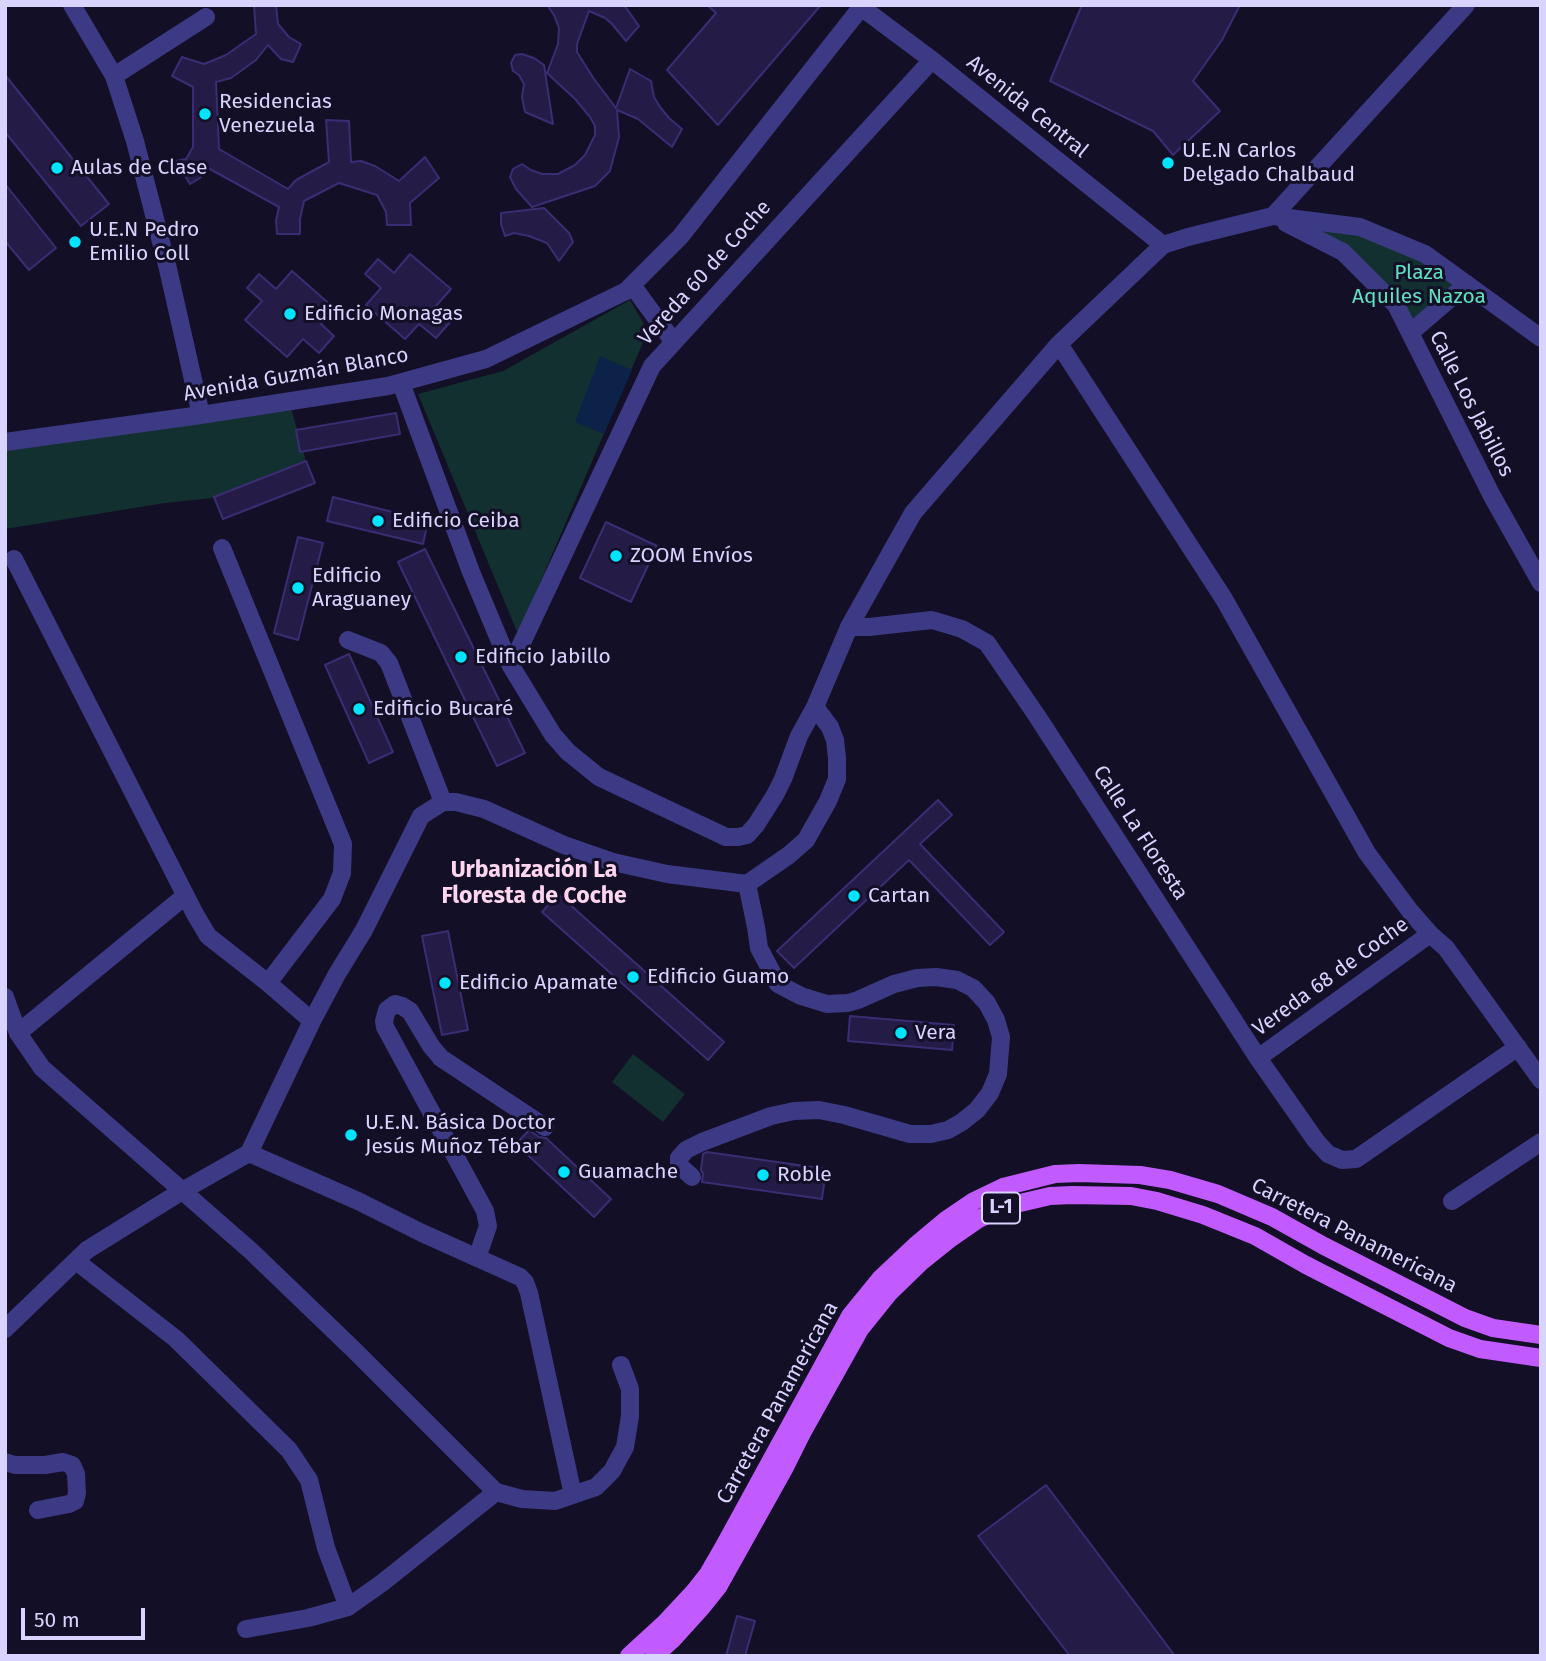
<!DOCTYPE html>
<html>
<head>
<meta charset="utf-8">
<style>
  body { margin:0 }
  #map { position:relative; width:1546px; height:1661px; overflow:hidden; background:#130f26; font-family:"Fira Sans",sans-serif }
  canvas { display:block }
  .frame { position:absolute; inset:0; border:7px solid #d9d4ff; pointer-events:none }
  .scale { position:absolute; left:21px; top:1608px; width:124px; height:32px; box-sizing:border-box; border:4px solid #d9d4ff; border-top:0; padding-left:9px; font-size:21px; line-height:24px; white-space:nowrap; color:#d9d4ff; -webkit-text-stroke:5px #130f26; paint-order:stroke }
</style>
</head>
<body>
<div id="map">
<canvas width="1546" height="1661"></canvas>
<div class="frame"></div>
<div class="scale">50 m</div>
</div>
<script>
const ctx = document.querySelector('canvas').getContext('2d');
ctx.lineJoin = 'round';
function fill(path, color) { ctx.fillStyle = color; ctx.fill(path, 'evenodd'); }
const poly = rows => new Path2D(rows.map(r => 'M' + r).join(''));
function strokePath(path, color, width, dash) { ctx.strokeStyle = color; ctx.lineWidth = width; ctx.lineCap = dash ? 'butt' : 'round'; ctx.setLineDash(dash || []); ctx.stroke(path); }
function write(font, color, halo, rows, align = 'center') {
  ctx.font = font + ' "Fira Sans",sans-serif'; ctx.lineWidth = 6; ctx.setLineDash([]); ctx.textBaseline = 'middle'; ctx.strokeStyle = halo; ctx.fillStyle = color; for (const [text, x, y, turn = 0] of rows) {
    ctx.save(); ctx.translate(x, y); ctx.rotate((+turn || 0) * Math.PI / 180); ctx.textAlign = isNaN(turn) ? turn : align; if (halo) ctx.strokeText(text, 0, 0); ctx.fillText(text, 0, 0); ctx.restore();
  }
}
fill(poly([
  [1303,229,1358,230,1423,257,1462,285,1412,328,1399,302],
  [630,300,648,331,518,634,418,394,503,371],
  [291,408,306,461,212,498,165,503,5,529,5,448],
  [633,1054,685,1094,663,1122,612,1082]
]), '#12302f');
fill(poly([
  [600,356,632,370,604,434,575,422]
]), '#0c2248');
const building = poly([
  [254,5,276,5,278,24,289,37,301,44,293,62,281,59,268,45,256,60,231,78,216,82,219,149,288,189,296,180,329,162,326,120,349,121,351,162,361,161,375,166,399,181,425,157,439,178,410,203,411,225,387,225,386,212,377,195,339,183,304,201,300,219,300,234,277,234,276,221,279,207,208,168,200,178,190,184,176,161,186,159,193,147,193,87,172,76,182,57,204,64,226,55,256,34,254,5],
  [547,5,624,5,639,26,626,41,612,24,605,18,589,11,577,44,577,52,594,79,616,108,630,69,651,81,654,97,660,107,669,118,682,129,672,147,638,119,617,110,619,137,610,171,595,186,532,207,516,189,510,177,513,169,522,164,531,170,542,174,558,174,575,165,585,155,595,135,595,126,590,117,575,99,547,73,558,44,559,28,554,15,547,5],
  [707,5,821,5,718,125,667,70,716,13,707,5],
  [1082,5,1240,5,1222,40,1193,81,1220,111,1173,155,1153,131,1050,81,1082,5],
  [522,54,534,58,544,65,553,124,525,112,522,97,524,84,519,75,513,71,511,63,515,55,522,54],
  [5,75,109,204,81,226,5,132,5,75],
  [5,184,56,248,29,270,5,241,5,184],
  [544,208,569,233,573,242,559,261,547,243,529,236,514,233,505,236,501,224,501,213,544,208],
  [410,254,451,289,435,307,451,321,436,338,419,324,405,339,366,305,381,288,365,274,378,259,394,273,410,254],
  [292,271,334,308,321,324,334,336,319,353,303,339,287,357,245,320,262,301,247,288,259,274,276,289,292,271],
  [396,413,400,434,300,452,296,430,396,413],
  [306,461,315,483,223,519,214,497,306,461],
  [333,497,428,521,423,544,327,521,333,497],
  [606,522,657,546,631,602,580,578,606,522],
  [298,537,323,543,298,640,274,633,298,537],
  [425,549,525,753,497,766,398,562,425,549],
  [349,654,393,752,369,763,325,665,349,654],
  [938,800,952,815,920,844,1004,932,990,945,909,860,794,968,777,951,938,800],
  [558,894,724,1042,708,1060,542,912,558,894],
  [448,931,468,1030,442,1035,422,936,448,931],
  [850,1016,954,1025,952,1050,848,1041,850,1016],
  [529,1130,539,1137,546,1138,611,1199,594,1217,516,1144,529,1130],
  [707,1152,826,1169,822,1199,702,1182,703,1174,701,1170,703,1154,707,1152],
  [1046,1485,1151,1624,1175,1656,1070,1656,978,1536,1046,1485],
  [737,1616,755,1621,745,1656,726,1656,737,1616]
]);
fill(building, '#241b47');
strokePath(building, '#3b2d73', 2);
strokePath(poly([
  [72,5,114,76,135,141,168,269,201,415],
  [861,7,932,60,1163,245],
  [114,76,206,17],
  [1273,216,1466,5],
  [1286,223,1343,252,1396,305,1492,496,1541,583],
  [632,285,673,341],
  [1410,333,1467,284],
  [1059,344,1224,599,1367,853,1410,911,1430,934,1446,948,1541,1080],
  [401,383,471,572,504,651,511,666,553,735,568,752,599,777,726,837,738,837,747,835,756,825,775,795,783,779,799,736,815,707,849,627,913,513,1059,344,1163,245,1188,237,1273,216,1360,227,1425,254,1541,338],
  [5,442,201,415,388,386,486,359,626,291,680,237,863,5],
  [222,548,343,844,342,873,332,899,268,983],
  [14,559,195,914,208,936,268,983,312,1021],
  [849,627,869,627,932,620,962,629,987,643,1037,716,1258,1058,1316,1141,1328,1154,1342,1160,1356,1159,1518,1047],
  [348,640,381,653,389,663,443,802],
  [511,666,652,366,932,60],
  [5,997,18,1033,42,1068,251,1251,354,1350,496,1492,522,1499,555,1501,596,1487,612,1471,625,1447,630,1416,630,1389,621,1365],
  [18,1033,185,896],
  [1258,1058,1430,934],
  [249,1153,358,1201,422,1233,520,1277,525,1282,529,1293,573,1495],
  [692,1177,679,1165,679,1158,686,1150,702,1142,771,1116,794,1111,819,1110,844,1115,910,1134,931,1134,948,1130,962,1122,977,1110,990,1093,998,1074,1001,1037,996,1020,987,1003,973,988,957,980,936,977,917,978,894,984,858,1000,848,1003,827,1004,801,996,778,984,759,948,756,927,747,884],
  [1452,1201,1541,1142],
  [477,1258,488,1226,485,1211,385,1027,384,1021,387,1010,395,1004,402,1006,410,1011,431,1046,441,1058,545,1127],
  [76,1261,176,1339,289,1450,309,1480,326,1548,348,1607],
  [5,1329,87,1250,182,1191,249,1153,312,1021,337,974,364,930,421,816,443,802,456,802,484,809,564,845,613,862,667,874,747,884,789,855,806,840,828,801,837,779,837,758,835,740,830,727,815,707],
  [5,1462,15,1465,45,1465,63,1462,72,1465,76,1474,77,1493,75,1501,69,1504,38,1510],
  [246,1629,308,1618,348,1607,382,1583,496,1492]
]), '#3d3a85', 18);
strokePath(poly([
  [629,1656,665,1623,693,1593,708,1574,723,1548,850,1316,881,1278,915,1246,946,1220,974,1201,1003,1187,1055,1174,1079,1173,1140,1175,1170,1180,1218,1194,1272,1217,1324,1246,1465,1318,1493,1328,1541,1335],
  [654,1656,673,1639,702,1607,718,1587,785,1467,803,1431,860,1329,889,1293,921,1262,951,1238,977,1220,1003,1207,1050,1196,1072,1195,1131,1196,1157,1201,1203,1215,1255,1236,1306,1265,1449,1338,1480,1349,1541,1358]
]), '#c25bff', 18);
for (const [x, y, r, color] of [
  [205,114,7,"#00e5ff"],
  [1168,163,7,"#00e5ff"],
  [57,168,7,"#00e5ff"],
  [75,242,7,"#00e5ff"],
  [290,314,7,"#00e5ff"],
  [378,521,7,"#00e5ff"],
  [616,556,7,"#00e5ff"],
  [298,588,7,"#00e5ff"],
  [461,657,7,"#00e5ff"],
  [359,709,7,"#00e5ff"],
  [854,896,7,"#00e5ff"],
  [633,977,7,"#00e5ff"],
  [445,983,7,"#00e5ff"],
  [901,1033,7,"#00e5ff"],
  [351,1135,7,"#00e5ff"],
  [564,1172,7,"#00e5ff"],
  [763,1175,7,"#00e5ff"]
]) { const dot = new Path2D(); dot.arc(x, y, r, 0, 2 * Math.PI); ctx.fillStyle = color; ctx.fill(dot); strokePath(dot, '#130f26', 2.5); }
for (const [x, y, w] of [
  [1001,1208,38]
]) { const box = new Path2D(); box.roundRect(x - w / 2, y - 15.5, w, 31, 5); ctx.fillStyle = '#130f26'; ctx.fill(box); strokePath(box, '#d9d4ff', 2); }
write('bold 19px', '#d9d4ff', null, [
  ["L-1",1001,1208]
]);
write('21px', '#d9d4ff', '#130f26', [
  ["Residencias",219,102],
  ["Venezuela",219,126],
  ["U.E.N Carlos",1182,151],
  ["Delgado Chalbaud",1182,175],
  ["Aulas de Clase",71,168],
  ["U.E.N Pedro",89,230],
  ["Emilio Coll",89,254],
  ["Edificio Monagas",304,314],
  ["Edificio Ceiba",392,521],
  ["ZOOM Envíos",630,556],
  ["Edificio",312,576],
  ["Araguaney",312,600],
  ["Edificio Jabillo",475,657],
  ["Edificio Bucaré",373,709],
  ["Cartan",868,896],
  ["Edificio Guamo",647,977],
  ["Edificio Apamate",459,983],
  ["Vera",915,1033],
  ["U.E.N. Básica Doctor",365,1123],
  ["Jesús Muñoz Tébar",365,1147],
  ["Guamache",578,1172],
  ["Roble",777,1175]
], 'left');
write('21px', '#d9d4ff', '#130f26', [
  ["Avenida Central",1027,107,39],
  ["Vereda 60 de Coche",705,273,-48],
  ["Avenida Guzmán Blanco",296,375,-10],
  ["Calle Los Jabillos",1471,404,63],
  ["Calle La Floresta",1140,833,57],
  ["Vereda 68 de Coche",1331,977,-36],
  ["Carretera Panamericana",1354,1236,27],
  ["Carretera Panamericana",778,1403,-61]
]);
write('21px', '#5fe0c0', '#130f26', [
  ["Plaza",1419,273],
  ["Aquiles Nazoa",1419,297]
]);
write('bold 23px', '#ffd6f0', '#130f26', [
  ["Urbanización La",534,871],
  ["Floresta de Coche",534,897]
]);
</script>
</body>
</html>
